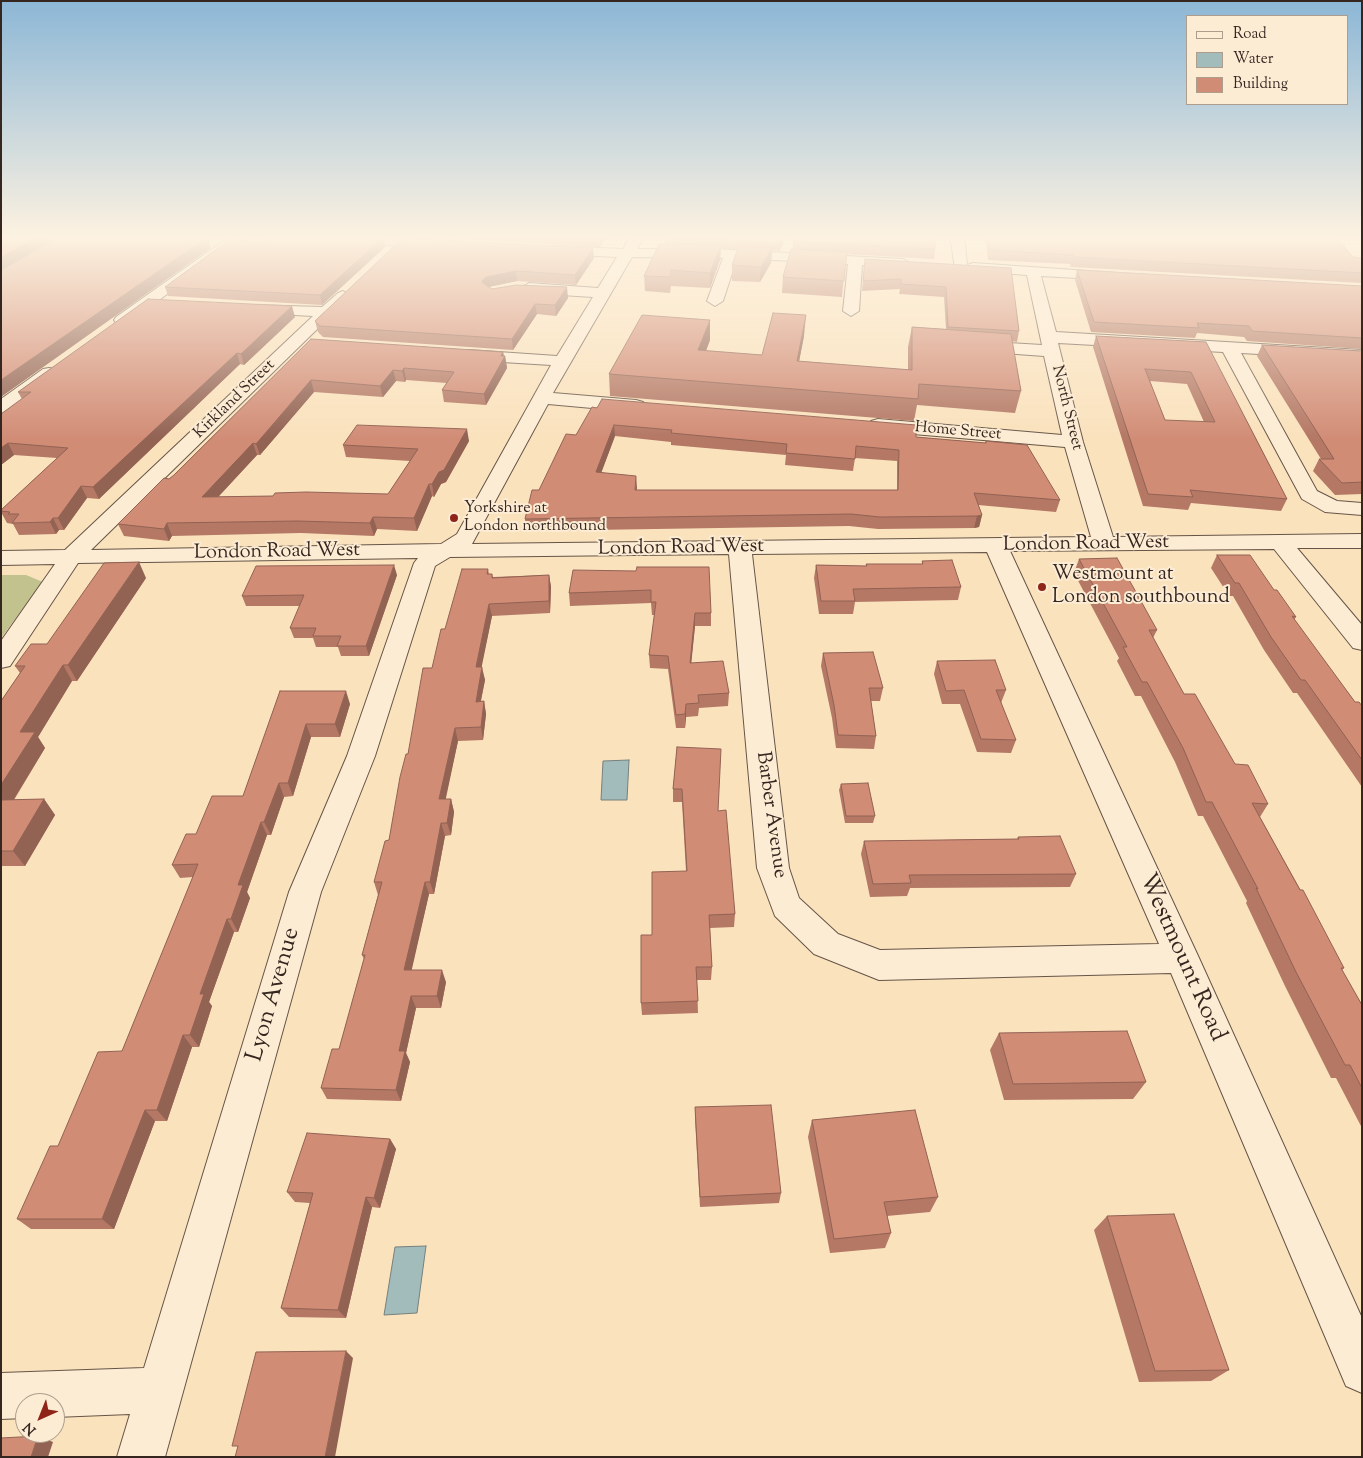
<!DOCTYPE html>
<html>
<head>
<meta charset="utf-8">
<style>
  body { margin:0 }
  #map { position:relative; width:1363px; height:1458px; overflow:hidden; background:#fae2bd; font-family:"Sorts Mill Goudy",serif }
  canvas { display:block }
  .frame { position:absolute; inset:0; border:2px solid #352620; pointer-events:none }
  .legend { position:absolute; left:1186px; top:15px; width:162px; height:90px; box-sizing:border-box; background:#fcecd4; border:1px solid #ac9d8c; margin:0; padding:6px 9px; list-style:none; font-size:15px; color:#352620 }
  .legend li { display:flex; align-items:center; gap:10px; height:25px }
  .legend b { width:25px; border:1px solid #ac9d8c }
  .north { position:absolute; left:15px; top:1393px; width:50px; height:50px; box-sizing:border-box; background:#fcecd4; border:1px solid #ac9d8c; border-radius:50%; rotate:224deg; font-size:14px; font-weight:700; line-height:20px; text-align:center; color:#352620 }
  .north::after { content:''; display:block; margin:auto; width:18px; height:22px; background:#8f2418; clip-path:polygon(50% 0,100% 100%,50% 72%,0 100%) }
</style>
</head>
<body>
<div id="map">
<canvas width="1363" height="1458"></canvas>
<div class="frame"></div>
<ul class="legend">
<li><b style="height:6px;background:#fcecd4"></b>Road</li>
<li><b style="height:14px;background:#a2bcbb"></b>Water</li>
<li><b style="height:14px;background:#d18c76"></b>Building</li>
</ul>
<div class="north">N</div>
</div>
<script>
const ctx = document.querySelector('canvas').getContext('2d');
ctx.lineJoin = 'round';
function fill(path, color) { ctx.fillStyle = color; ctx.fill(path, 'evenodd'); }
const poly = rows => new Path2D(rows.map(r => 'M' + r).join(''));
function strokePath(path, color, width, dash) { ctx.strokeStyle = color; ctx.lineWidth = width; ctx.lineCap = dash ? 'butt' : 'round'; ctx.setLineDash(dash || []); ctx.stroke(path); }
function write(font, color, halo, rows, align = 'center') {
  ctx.font = font + ' "Sorts Mill Goudy",serif'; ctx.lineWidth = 4; ctx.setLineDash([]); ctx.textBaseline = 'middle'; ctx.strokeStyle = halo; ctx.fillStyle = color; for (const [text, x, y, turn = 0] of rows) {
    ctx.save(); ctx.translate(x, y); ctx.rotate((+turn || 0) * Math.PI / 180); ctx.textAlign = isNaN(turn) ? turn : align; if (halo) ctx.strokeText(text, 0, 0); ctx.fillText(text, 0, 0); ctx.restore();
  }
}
fill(poly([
  [1,575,26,575,43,582,1,638]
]), '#c2c28e');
const water = poly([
  [629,760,627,800,601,800,603,761,629,760],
  [426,1246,417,1313,384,1315,395,1247,426,1246]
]);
fill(water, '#a2bcbb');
strokePath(water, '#76807d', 1);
const minor = poly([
  [232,235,247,235,128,323,116,323,114,320,116,317,232,235],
  [276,235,348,235,436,240,443,244,436,248,283,239,276,235],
  [631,235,645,235,637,249,713,249,903,259,910,263,903,267,862,265,859,311,851,316,843,311,848,264,737,258,723,301,715,306,707,301,723,258,632,257,553,393,636,400,643,402,645,406,643,410,636,412,548,404,472,544,1091,537,1065,447,878,431,871,429,869,425,871,421,878,419,1062,435,1044,356,975,351,969,350,967,346,969,342,975,341,1042,345,1027,275,973,271,966,268,960,270,955,269,950,235,964,235,967,265,973,263,1118,273,1120,276,1118,279,1113,280,1041,276,1056,332,1362,350,1362,360,1241,353,1317,491,1337,501,1362,503,1362,515,1325,512,1302,499,1223,352,1058,343,1083,442,1113,537,1362,534,1362,548,1297,548,1362,625,1362,650,1353,648,1274,549,1010,551,1199,958,1362,1318,1362,1393,1346,1386,1171,973,879,980,814,954,775,916,757,868,729,554,450,557,435,566,375,756,321,892,165,1457,117,1457,130,1414,55,1417,55,1403,25,1403,25,1418,1,1419,1,1373,144,1368,289,892,347,756,414,563,418,558,78,563,10,666,1,668,1,641,55,564,1,565,1,551,65,550,313,316,257,313,251,311,249,308,251,305,322,307,338,293,343,291,351,296,348,299,91,550,441,544,457,534,551,365,469,360,463,359,461,355,463,351,469,350,557,356,593,297,529,293,521,288,529,283,598,288,617,257,556,254,549,250,556,246,623,249,631,235],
  [987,552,1159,944,880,950,838,934,799,898,789,868,752,554,987,552],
  [49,368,55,369,58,373,55,377,8,412,1,413,1,399,43,369,49,368]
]);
strokePath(minor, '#665547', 2);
fill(minor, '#fcecd4');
fill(poly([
  [383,235,611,235,608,240,604,240,600,247],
  [667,235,788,235,779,251,772,250,771,263,760,282,732,281,732,265,738,249,721,249,720,260,710,288,671,286,670,293,645,291,644,276,665,244,665,238],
  [985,235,1334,235,1353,257,1362,258,1362,283,1071,267,1070,264,988,260],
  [383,237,385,247,322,305,168,296,165,287,265,242],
  [403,238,594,258,576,285,517,281,489,287,492,289,568,298,556,316,537,314,513,350,323,337,318,332,315,321],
  [793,241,935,249,934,259,846,254,842,297,782,293,783,277,793,249],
  [865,259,1011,268,1019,331,1017,342,1012,341,1021,391,1015,413,917,405,914,421,610,396,609,374,710,340,706,351,762,355,804,336,799,361,908,370,908,347,912,327,946,329,944,297,899,294,900,289,862,291],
  [1077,270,1362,286,1362,349,1247,341,1244,337,1197,333,1195,338,1091,332,1075,280],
  [295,317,244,365,240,364,99,499,87,498,64,530,59,530,56,534,19,535,13,524,7,523,1,512,1,510,57,458,14,455,1,465,1,414,22,399,18,392],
  [1096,336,1206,342,1287,499,1281,511,1191,503,1188,510,1143,506,1093,347],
  [1150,381,1187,384,1204,422,1165,420],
  [311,339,503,352,504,356,505,356,507,368,486,405,444,402,442,390,447,383,406,380,405,382,396,381,383,397,314,392,260,455,257,455,218,497,388,494,410,461,346,457,343,445,469,441,446,482,441,484,434,497,432,496,417,531,377,529,374,536,301,533,172,536,169,541,124,536,118,524,174,475],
  [1262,345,1362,351,1362,494,1335,495,1313,471,1319,459,1321,459,1257,356],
  [592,407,916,437,985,443,986,441,1060,500,1056,512,978,505,982,515,979,527,974,528,878,529,849,526,526,531,525,519,539,490,576,435],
  [615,436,671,442,671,445,786,455,785,465,853,471,855,458,897,461,897,490,637,490,601,473],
  [1217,555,1274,590,1296,617,1294,620,1355,702,1362,706,1362,787,1297,693,1293,693,1264,650,1233,596,1229,596,1211,568],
  [1079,559,1157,630,1153,638,1184,694,1235,764,1268,804,1260,817,1344,968,1342,970,1362,1005,1362,1128,1336,1078,1331,1078,1285,986,1246,903,1247,901,1203,816,1198,816,1175,762,1141,696,1135,696,1117,661,1119,658,1074,573],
  [922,561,961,587,958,600,855,602,853,614,819,614,814,578,816,565,866,566,866,564,922,564],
  [488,569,489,574,492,574,493,577,549,575,551,587,550,613,492,616,481,667,485,680,481,701,484,701,486,714,483,740,458,741,445,799,451,799,454,812,451,835,445,836,434,894,429,894,411,970,446,982,441,1008,416,1008,406,1053,410,1062,401,1101,327,1099,321,1088,339,1049,364,959,362,955,378,895,374,882,389,840,408,754,432,668,445,629],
  [636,571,711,613,711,626,695,626,691,663,729,693,728,706,699,708,698,716,686,717,685,728,676,728,668,669,650,668,649,655,655,615,652,615,651,603,570,606,569,593],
  [397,575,369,656,341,656,338,647,316,647,313,638,294,638,290,628,300,606,246,606,242,596],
  [146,578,77,681,72,681,38,737,45,748,14,800,44,799,55,815,25,866,1,866,1,701,20,673,15,666],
  [823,653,883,688,880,701,871,701,876,736,874,749,836,748,832,718,821,666],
  [937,661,1006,690,1001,703,1016,740,1011,753,977,752,960,704,942,704,934,674],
  [280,691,350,704,340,737,311,737,293,796,284,797,271,835,267,835,247,892,250,898,238,932,234,932,209,1002,212,1006,199,1047,192,1047,167,1121,155,1121,114,1229,31,1229,17,1219,58,1146,122,1051,193,877,180,878,172,865,196,834,243,796],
  [677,747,718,811,735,914,734,927,710,928,712,967,711,980,697,980,698,1013,642,1015,641,1003,652,935,686,871,682,802,673,802,673,789],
  [841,784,875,816,873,823,845,823,839,790],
  [1018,837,1076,874,1070,887,910,888,907,896,870,897,861,854,864,841,1017,839],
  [999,1033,1146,1082,1133,1099,1004,1100,990,1050],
  [695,1107,781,1193,779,1203,700,1207,695,1119],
  [812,1120,938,1197,930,1212,887,1216,891,1233,885,1248,830,1253,808,1137],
  [390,1139,396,1149,380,1208,372,1207,346,1318,289,1317,281,1308,310,1203,295,1202,287,1192],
  [1107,1216,1229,1370,1211,1381,1139,1382,1094,1230]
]), '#b47865');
fill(poly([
  [41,235,63,235,1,270,1,257],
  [188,235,201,235,203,241,208,237,211,248,1,397,1,380],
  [601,235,604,235,604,240,600,247,600,237],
  [608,235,611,235,608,240],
  [783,235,788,235,779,251,779,242],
  [383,237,385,247,322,305,320,295],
  [721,245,720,260,710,288,710,273],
  [593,248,594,258,576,285,575,275],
  [772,248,771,263,760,282,761,267],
  [516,271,517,281,488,287,484,291,482,281,486,277],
  [567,287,568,298,556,316,555,305],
  [535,304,537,314,513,350,512,339],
  [292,306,295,317,244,365,241,354],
  [806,315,804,336,795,382,797,361],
  [710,320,710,340,698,371,698,350],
  [503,352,504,359,505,356,507,368,486,405,484,394,501,356],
  [237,353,240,364,99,499,93,487],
  [404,368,406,380,405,382,402,371],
  [393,370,396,381,383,397,380,386],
  [311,380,314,392,260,455,256,444],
  [614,425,615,436,597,484,596,472],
  [467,429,469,441,446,482,441,484,434,497,432,484,439,472],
  [8,443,14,455,1,465,1,448],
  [253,443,257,455,207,509,202,497],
  [636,476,637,488,635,502,635,490],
  [429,484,432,496,417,531,414,518],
  [81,486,87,498,64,530,58,518],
  [982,515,979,527,974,528,977,516],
  [373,517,377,529,374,536,370,523],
  [53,518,59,530,56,534,50,522],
  [167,523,172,536,169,541,164,529],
  [139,562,146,578,77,681,68,665],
  [394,565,397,575,369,656,366,646],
  [549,575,551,587,550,613,549,601],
  [489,604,492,616,479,680,476,667],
  [695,613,695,626,690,676,690,663],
  [63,665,72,681,38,737,45,748,4,815,1,812,1,785,20,732],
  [482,667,485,680,478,714,476,702],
  [346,691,350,704,340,737,335,724],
  [484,701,486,714,483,740,481,727],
  [686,704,686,717,685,728,685,714],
  [306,724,311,737,293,796,288,783],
  [455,728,458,741,443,812,439,799],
  [279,783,284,797,271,835,264,822],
  [44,799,55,815,25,866,13,851],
  [451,799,454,812,451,835,447,823],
  [261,822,267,835,247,892,250,898,238,932,231,919,238,885],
  [441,823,445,836,434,894,430,882],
  [425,882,429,894,409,982,404,970],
  [227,919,234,932,209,1002,212,1006,199,1047,190,1035,200,994],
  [442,970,446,982,441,1008,437,996],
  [411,996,416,1008,406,1053,410,1062,401,1101,396,1090,399,1051],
  [183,1035,192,1047,167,1121,157,1110],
  [145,1110,155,1121,114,1229,102,1219],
  [390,1139,396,1149,380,1208,374,1198],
  [366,1197,372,1207,346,1318,338,1310],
  [346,1351,353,1358,335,1457,325,1457],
  [38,1436,53,1442,48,1457,31,1457]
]), '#926253');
const building = poly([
  [1,235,41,235,1,257,1,235],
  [65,235,199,235,196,237,208,237,1,380,1,270,65,235],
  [274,235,338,235,383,237,320,295,165,287,229,240,265,242,274,235],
  [554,235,601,235,600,237,554,235],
  [667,235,783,235,779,242,665,238,667,235],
  [795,235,935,235,935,249,793,241,795,235],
  [988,235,1334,235,1353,257,1362,258,1362,273,1074,257,1073,255,990,250,988,235],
  [403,238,593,248,575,275,516,271,486,277,482,281,483,283,492,289,516,285,567,287,555,305,535,304,512,339,320,326,315,321,403,238],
  [659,244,721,245,710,273,671,270,670,277,644,276,659,244],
  [739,246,772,248,761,267,732,265,739,246],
  [791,249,847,252,844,281,783,277,791,249],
  [865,259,1011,268,1019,331,948,327,946,287,901,284,901,279,863,281,865,259],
  [1077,270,1362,286,1362,338,1252,331,1249,326,1197,323,1199,328,1094,322,1077,270],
  [148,299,292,306,241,354,237,353,93,487,81,486,58,518,53,518,50,522,12,523,19,514,8,514,10,512,1,511,1,510,68,448,8,443,1,448,1,414,31,392,18,392,148,299],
  [773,313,806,315,797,361,912,370,912,327,1011,334,1021,391,919,384,918,399,609,374,642,315,710,320,698,350,762,355,773,313],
  [1096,336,1206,342,1287,499,1190,490,1193,497,1148,494,1096,336],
  [1145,369,1191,372,1215,422,1165,420,1145,369],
  [311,339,503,352,501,356,505,356,484,394,442,390,454,372,404,368,402,371,393,370,380,386,311,380,256,444,253,443,202,497,273,496,275,493,306,492,388,494,418,449,343,445,357,425,467,429,444,470,439,472,432,484,429,484,414,518,373,517,370,523,297,521,167,523,164,529,118,524,164,478,169,479,174,475,311,339],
  [1262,345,1362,351,1362,482,1342,483,1319,459,1334,459,1262,345],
  [602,399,916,425,916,437,986,443,986,441,1027,445,1060,500,974,493,982,515,977,516,880,517,851,514,525,519,532,490,539,490,566,434,576,435,592,407,597,408,602,399],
  [614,425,672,430,671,433,787,444,786,453,855,459,856,446,899,450,898,490,635,490,636,476,596,472,614,425],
  [1217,555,1250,555,1274,590,1277,590,1296,617,1292,616,1355,702,1359,702,1362,706,1362,760,1305,680,1301,680,1271,637,1239,583,1235,583,1217,555],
  [1117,558,1157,630,1149,630,1184,694,1195,694,1235,764,1248,765,1268,804,1252,803,1300,890,1303,890,1344,968,1341,968,1362,1005,1362,1088,1350,1065,1345,1065,1296,972,1256,888,1258,889,1212,802,1206,802,1183,748,1147,682,1142,682,1123,647,1127,647,1079,559,1117,558],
  [952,560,961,587,853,589,855,601,821,601,816,565,867,566,866,564,923,564,922,561,952,560],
  [139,562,68,665,63,665,20,732,35,732,1,785,1,701,25,666,15,666,31,644,47,644,104,563,139,562],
  [394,565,366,646,337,646,341,636,313,636,316,628,290,628,304,595,242,596,256,566,394,565],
  [637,567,709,567,711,613,695,613,690,663,723,661,729,693,698,695,699,703,686,704,685,714,676,715,668,656,649,655,656,602,651,602,651,590,569,593,573,570,636,571,637,567],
  [462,569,488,569,487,574,492,574,492,578,549,575,549,601,489,604,476,667,482,667,476,702,484,701,481,727,455,728,439,799,451,799,447,823,441,823,430,882,425,882,404,970,442,970,437,996,411,996,399,1051,405,1051,396,1090,321,1088,332,1049,339,1049,365,955,362,955,382,882,374,882,385,841,389,840,400,777,406,754,408,754,423,668,432,668,441,629,445,629,462,569],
  [873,652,883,688,869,688,876,736,838,735,834,705,823,653,873,652],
  [995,660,1006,690,996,690,1016,740,981,739,964,690,946,691,937,661,995,660],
  [280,691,346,691,335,724,306,724,288,783,279,783,264,822,261,822,238,885,243,885,231,919,227,919,200,994,204,994,190,1035,183,1035,157,1110,145,1110,102,1219,17,1219,50,1146,58,1146,98,1052,122,1051,198,864,172,865,186,834,196,834,212,796,243,796,280,691],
  [677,747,721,749,718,811,726,810,735,914,709,915,712,967,696,967,698,1001,641,1003,641,935,652,935,652,872,687,871,682,789,673,789,677,747],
  [868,783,875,816,846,816,841,784,868,783],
  [44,799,13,851,1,851,1,800,44,799],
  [1060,836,1076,874,909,875,911,883,873,884,864,841,1019,839,1018,837,1060,836],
  [1127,1031,1146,1082,1013,1084,999,1033,1127,1031],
  [771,1105,781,1193,700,1197,695,1107,771,1105],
  [915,1110,938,1197,884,1202,891,1233,834,1239,812,1120,915,1110],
  [307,1133,390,1139,374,1198,366,1197,338,1310,281,1308,313,1193,287,1192,307,1133],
  [1174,1214,1229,1370,1155,1371,1107,1216,1174,1214],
  [346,1351,325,1457,235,1457,238,1446,232,1446,256,1352,346,1351],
  [38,1436,31,1457,1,1457,1,1438,38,1436]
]);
fill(building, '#d18c76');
strokePath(building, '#926253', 1);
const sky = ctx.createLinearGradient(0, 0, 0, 439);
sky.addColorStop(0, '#8cb7d6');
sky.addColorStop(0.54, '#fdf2e1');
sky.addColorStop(1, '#fdf2e100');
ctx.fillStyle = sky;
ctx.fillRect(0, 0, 1363, 439);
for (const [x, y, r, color] of [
  [454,518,5,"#8f2418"],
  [1042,587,5,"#8f2418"]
]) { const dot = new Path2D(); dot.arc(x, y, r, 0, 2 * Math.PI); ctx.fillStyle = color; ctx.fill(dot); strokePath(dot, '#fcecd4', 2); }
write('16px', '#352620', '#fcecd4', [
  ["Kirkland Street",235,400,-44],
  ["North Street",1066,408,76],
  ["Home Street",958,432,5]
]);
write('16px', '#352620', '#fcecd4', [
  ["Yorkshire at",464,509],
  ["London northbound",464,527]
], 'left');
write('20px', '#352620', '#fcecd4', [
  ["London Road West",1086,545,-1],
  ["London Road West",681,549,-1],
  ["London Road West",277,553,-1],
  ["Barber Avenue",770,815,82]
]);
write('20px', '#352620', '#fcecd4', [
  ["Westmount at",1052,576],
  ["London southbound",1052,599]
], 'left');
write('24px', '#352620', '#fcecd4', [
  ["Westmount Road",1181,958,66],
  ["Lyon Avenue",275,995,-74]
]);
</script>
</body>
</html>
